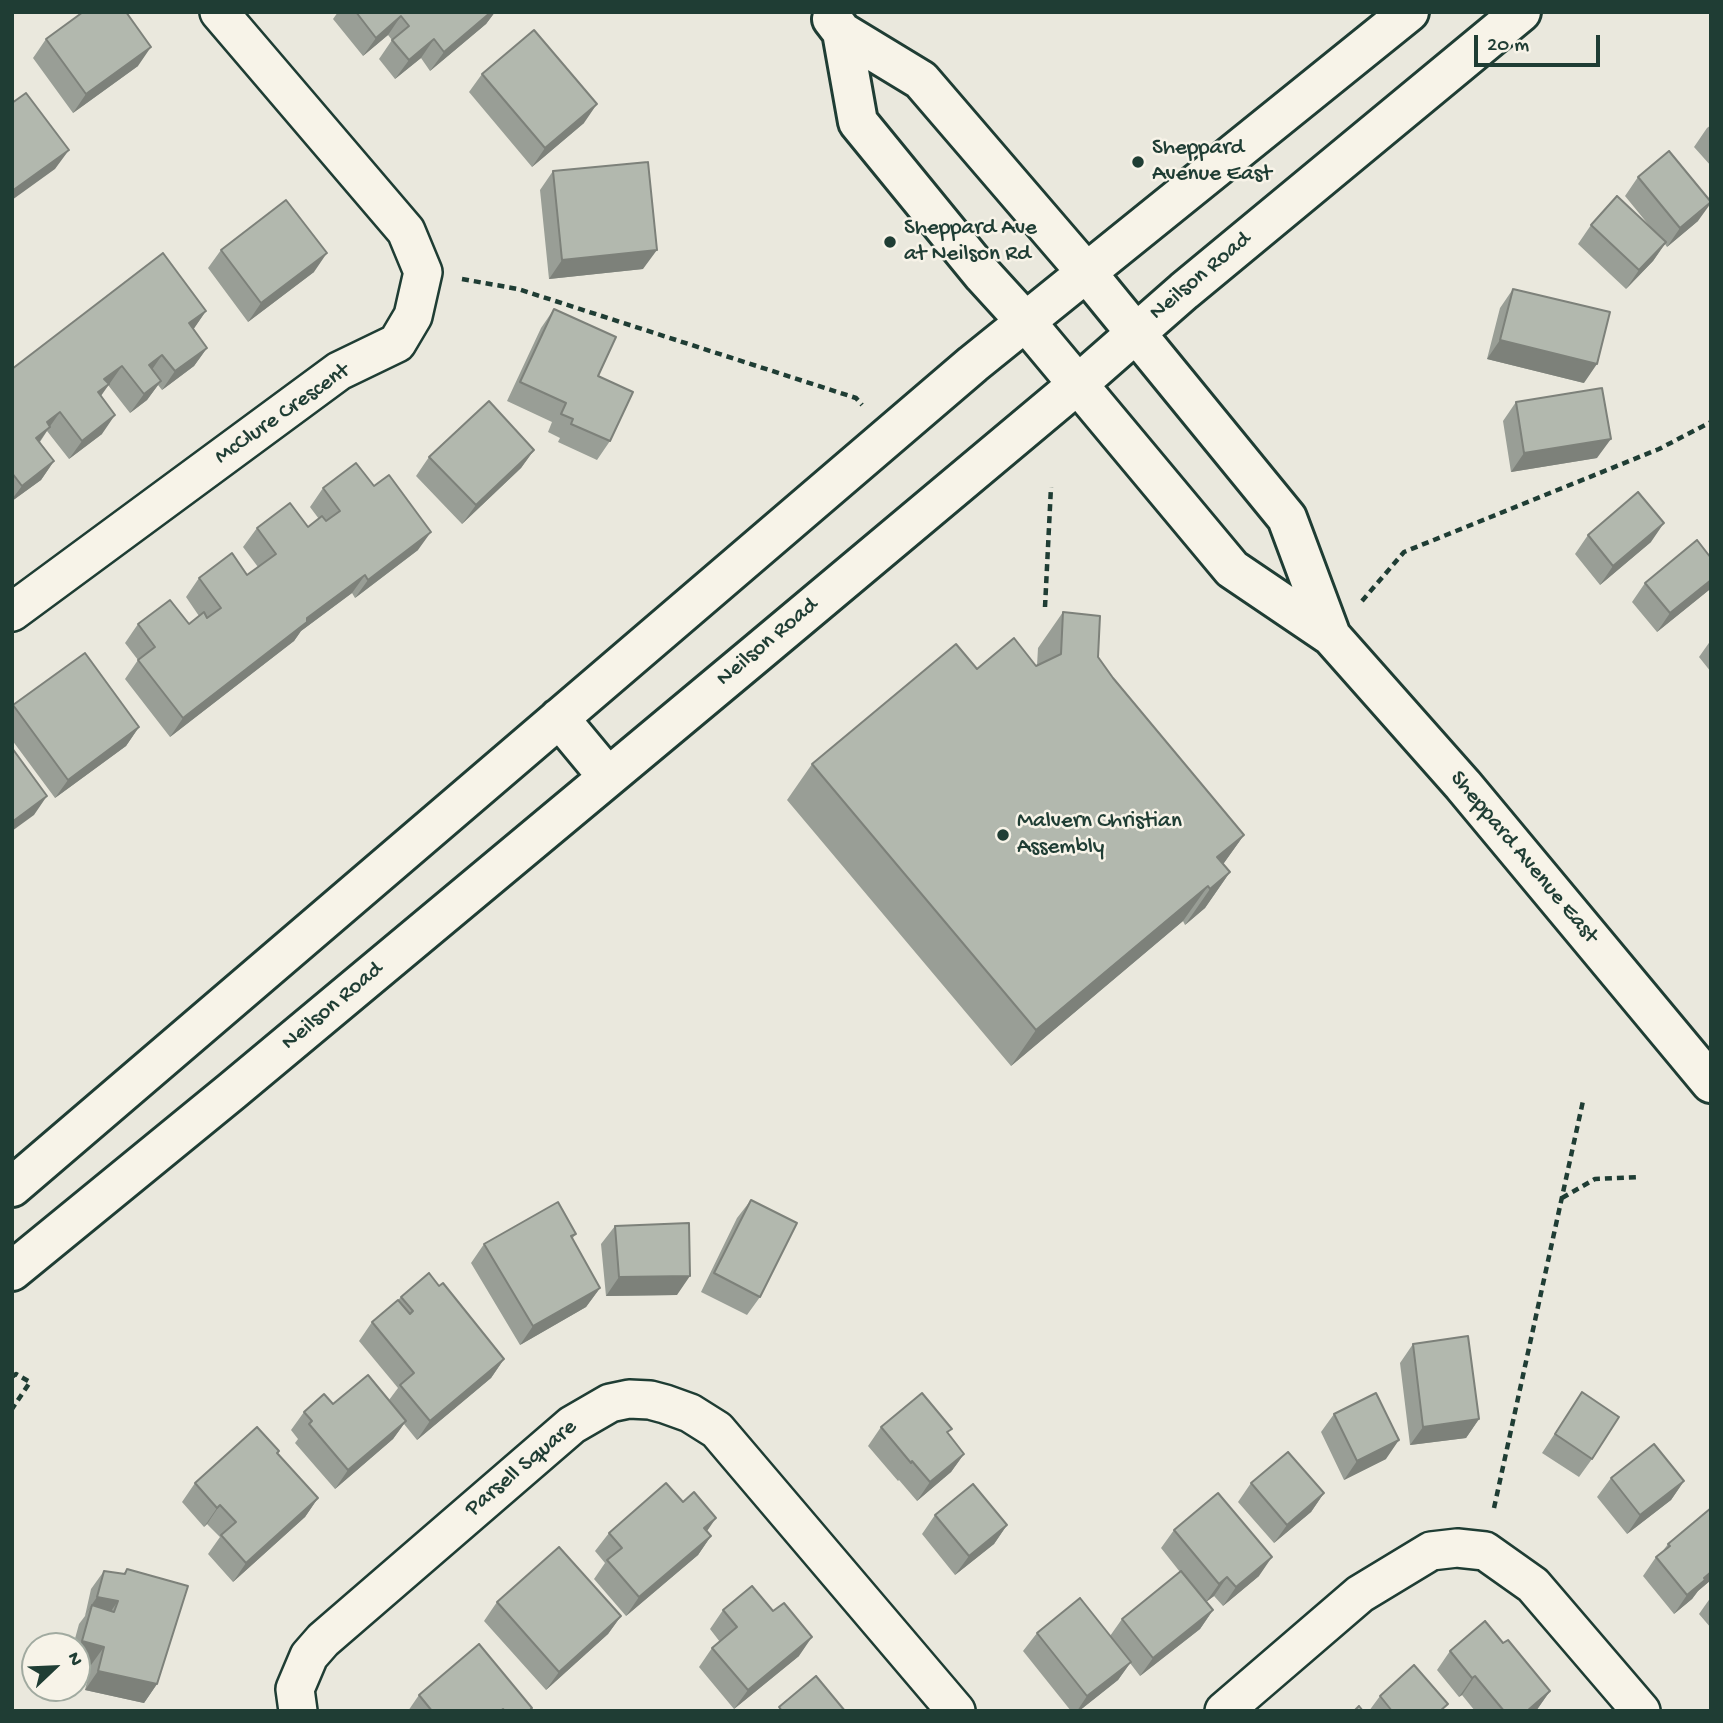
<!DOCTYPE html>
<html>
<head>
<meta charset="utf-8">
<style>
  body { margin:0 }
  #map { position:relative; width:1723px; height:1723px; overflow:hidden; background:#eae8dd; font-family:"Gochi Hand",sans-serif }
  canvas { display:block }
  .frame { position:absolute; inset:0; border:14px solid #1f3d34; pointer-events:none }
  .north { position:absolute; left:21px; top:1632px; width:70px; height:70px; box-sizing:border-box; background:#f7f3e8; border:2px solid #a1aaa0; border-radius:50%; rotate:67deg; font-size:19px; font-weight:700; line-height:28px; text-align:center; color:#1f3d34 }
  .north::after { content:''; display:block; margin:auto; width:24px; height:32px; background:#1f3d34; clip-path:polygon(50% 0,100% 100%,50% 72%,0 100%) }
  .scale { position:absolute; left:1474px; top:35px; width:126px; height:32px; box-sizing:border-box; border:4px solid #1f3d34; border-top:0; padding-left:9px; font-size:21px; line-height:24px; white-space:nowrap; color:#1f3d34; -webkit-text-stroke:5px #f7f3e8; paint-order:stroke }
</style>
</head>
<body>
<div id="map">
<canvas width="1723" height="1723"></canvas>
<div class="frame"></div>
<div class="north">N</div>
<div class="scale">20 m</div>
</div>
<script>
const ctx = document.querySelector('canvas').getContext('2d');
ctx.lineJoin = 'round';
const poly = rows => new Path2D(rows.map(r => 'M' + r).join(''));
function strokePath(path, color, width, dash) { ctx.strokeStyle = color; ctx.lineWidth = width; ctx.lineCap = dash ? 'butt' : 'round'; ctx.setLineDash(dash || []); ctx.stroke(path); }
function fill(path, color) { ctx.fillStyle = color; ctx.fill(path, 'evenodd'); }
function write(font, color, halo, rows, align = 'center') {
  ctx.font = font + ' "Gochi Hand",sans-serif'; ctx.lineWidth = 5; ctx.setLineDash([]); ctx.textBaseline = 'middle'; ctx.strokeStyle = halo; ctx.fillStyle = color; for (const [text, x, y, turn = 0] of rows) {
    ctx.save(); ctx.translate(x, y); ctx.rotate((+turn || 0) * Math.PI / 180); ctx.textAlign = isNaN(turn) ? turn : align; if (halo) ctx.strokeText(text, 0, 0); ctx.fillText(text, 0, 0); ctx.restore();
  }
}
const street = poly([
  [12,612,339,371,397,343,413,316,423,272,406,231,219,12],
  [298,1711,295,1689,309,1656,323,1640,572,1425,610,1403,629,1399,650,1400,665,1404,690,1413,717,1430,956,1711],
  [1224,1711,1360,1594,1431,1551,1457,1548,1485,1551,1533,1585,1641,1711]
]);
const secondary = poly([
  [832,19,842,32,921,80,1086,272,1287,518,1331,636],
  [842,32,858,122,983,275,1025,321,1232,569,1331,636,1463,785,1711,1083],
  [559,718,608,777],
  [12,1187,973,364,1409,12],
  [12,1271,232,1091,757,653,1078,384,1184,291,1521,12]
]);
strokePath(street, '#1f3d34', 42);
strokePath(secondary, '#1f3d34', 44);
strokePath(poly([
  [462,279,518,289,856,398,862,405],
  [1362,601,1404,552,1659,449,1711,422],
  [1045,607,1051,487],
  [1562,1198,1595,1179,1640,1177],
  [12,1377,16,1374,30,1382,12,1409],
  [1494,1508,1583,1101]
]), '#1f3d34', 4.5, [7, 5]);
strokePath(street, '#f7f3e8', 37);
strokePath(secondary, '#f7f3e8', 38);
fill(poly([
  [338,12,495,12,486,24,430,71,421,58,395,79,379,59,392,40,388,35,363,56,333,19],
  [46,39,138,66,73,113,33,58],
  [482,74,584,123,532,167,469,92],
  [1711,125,1711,166,1694,147,1707,128],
  [553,171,643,269,549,279,540,190],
  [1638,177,1698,221,1667,247,1665,244,1653,261,1626,289,1578,244,1591,225,1652,229,1625,196],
  [221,250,314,272,248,322,208,268],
  [1513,289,1584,383,1487,359,1500,308],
  [554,309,598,376,610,441,597,460,558,442,560,438,548,432,552,422,507,401,541,328],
  [206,311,193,329,207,348,194,366,162,390,158,385,147,400,130,413,108,385,100,396,102,434,69,459,47,431,40,442,54,461,41,480,12,501,12,369],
  [1516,402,1597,458,1511,472,1503,421],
  [534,450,521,468,462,524,416,476,429,457],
  [323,488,418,550,355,598,352,593,301,631,294,641,170,737,125,679,138,660,125,643,138,624,189,624,199,616,186,597,199,578,247,575,258,567,243,547,257,528,308,527,319,519,310,507],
  [1588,535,1651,542,1600,585,1575,554],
  [1645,583,1709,590,1657,632,1632,602],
  [1063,612,1113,678,1244,835,1223,864,1230,872,1205,908,1185,925,1183,921,1011,1066,787,800,812,764,977,669,1037,666,1038,648],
  [1711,640,1711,672,1699,657],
  [13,705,139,727,126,746,55,798,12,740,12,707],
  [751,1200,760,1297,747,1315,701,1292,737,1218],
  [615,1226,677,1295,606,1296,601,1244],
  [576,1234,572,1239,600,1288,586,1307,520,1345,471,1263,484,1244],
  [401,1297,504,1359,491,1378,417,1440,404,1424,393,1439,335,1489,295,1443,298,1439,291,1430,304,1412,333,1404,389,1400,398,1388,359,1341,372,1322,398,1300],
  [1413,1344,1479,1419,1466,1438,1410,1445,1400,1363],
  [1582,1392,1592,1459,1579,1477,1542,1453],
  [1334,1414,1386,1459,1344,1480,1321,1432],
  [881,1427,948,1434,964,1454,951,1472,917,1501,899,1480,898,1481,868,1446],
  [279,1451,278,1454,318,1498,305,1517,233,1582,208,1554,220,1537,207,1524,204,1527,182,1502,195,1483],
  [1611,1478,1684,1481,1671,1500,1627,1534,1597,1497],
  [1251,1483,1324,1493,1311,1512,1274,1543,1238,1502],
  [1711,1508,1711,1580,1698,1591,1692,1599,1674,1614,1643,1576,1656,1557,1662,1552,1668,1544],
  [935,1515,1007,1525,994,1544,955,1575,922,1534],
  [1174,1530,1259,1576,1223,1606,1214,1596,1206,1602,1213,1610,1200,1629,1140,1676,1130,1663,1118,1680,1079,1711,1071,1711,1023,1651,1037,1633,1110,1636,1122,1619,1180,1572,1161,1548],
  [707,1531,711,1536,698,1555,626,1616,594,1579,605,1563,595,1551,609,1533],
  [127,1569,157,1684,144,1703,85,1690,91,1665,77,1662,77,1646,73,1646,79,1624,85,1616,91,1589,104,1571,123,1574],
  [1711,1597,1711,1628,1699,1614],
  [497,1602,621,1616,608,1634,546,1690,484,1621],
  [723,1610,799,1656,734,1709,699,1667,712,1648,720,1642,710,1629],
  [1503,1643,1550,1691,1536,1711,1475,1711,1462,1695,1459,1697,1437,1670,1450,1651],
  [419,1695,530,1711,408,1711],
  [1380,1696,1443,1711,1369,1711]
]), '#999e96');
fill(poly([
  [491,12,495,12,486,24,430,71,444,52],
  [401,16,388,35,363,56,376,38],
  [434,39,421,58,395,79,409,60],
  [151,47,138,66,73,113,86,94],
  [597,104,584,123,532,167,545,148],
  [69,150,55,169,12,200,12,191],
  [1711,203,1698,221,1667,247,1680,228],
  [1666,242,1653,261,1626,289,1639,270],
  [657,250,643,269,549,279,562,260],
  [327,253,314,272,248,322,261,303],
  [206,311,193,330,189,323],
  [1500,340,1597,364,1584,383,1487,359],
  [207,348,194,366,162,390,175,371],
  [162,355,149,374,149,365],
  [122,366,96,403,98,392,104,379],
  [161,381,147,400,130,413,144,394],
  [60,412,37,445,23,456,47,422],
  [115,415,102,434,69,459,82,441],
  [1611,439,1597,458,1511,472,1524,453],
  [534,450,521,468,462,524,476,505],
  [54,461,41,480,12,501,12,499,22,486],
  [1664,523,1651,542,1600,585,1613,566],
  [431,532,418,550,355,598,368,580],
  [365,575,352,593,301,631,294,641,170,737,183,718,307,618],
  [1711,580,1711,587,1709,590,1657,632,1670,613],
  [139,727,126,746,55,798,68,780],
  [47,796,34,815,12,831,12,822],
  [1244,835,1219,870,1217,857],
  [1230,872,1205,908,1185,925,1210,889],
  [1208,886,1183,921,1011,1066,1036,1030],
  [690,1276,677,1295,606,1296,619,1277],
  [600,1288,586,1307,520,1345,533,1326],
  [504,1359,491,1378,417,1440,430,1421],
  [1479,1419,1466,1438,1410,1445,1423,1427],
  [406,1421,393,1439,335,1489,348,1470],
  [1399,1440,1386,1459,1344,1480,1357,1461],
  [964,1454,951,1472,917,1501,930,1482],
  [1684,1481,1671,1500,1627,1534,1640,1515],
  [1324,1493,1311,1512,1274,1543,1287,1525],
  [318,1498,305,1517,233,1582,246,1563],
  [220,1505,207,1524,204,1527,217,1508],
  [716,1518,703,1537,704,1528],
  [1007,1525,994,1544,955,1575,969,1556],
  [711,1536,698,1555,626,1616,639,1597],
  [1272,1557,1259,1576,1223,1606,1236,1587],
  [1711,1572,1711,1580,1698,1591,1692,1599,1674,1614,1687,1595],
  [1227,1577,1214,1596,1206,1602,1219,1584],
  [97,1597,118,1601,105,1620,92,1605,84,1616],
  [1213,1610,1200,1629,1140,1676,1153,1658],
  [621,1616,608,1634,546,1690,559,1672],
  [812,1637,799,1656,734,1709,748,1690],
  [82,1641,104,1647,91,1665,77,1662,77,1648],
  [1131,1662,1118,1680,1079,1711,1077,1711,1087,1696],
  [98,1671,157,1684,144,1703,85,1690],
  [1475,1676,1462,1695,1459,1697,1472,1678],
  [1550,1691,1536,1711,1527,1711]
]), '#7d817a');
const building = poly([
  [83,12,126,12,151,47,86,94,46,39,83,12],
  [356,12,491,12,444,52,434,39,409,60,392,40,409,26,401,16,376,38,356,12],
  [534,30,597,104,545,148,482,74,534,30],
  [26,93,69,150,12,191,12,103,26,93],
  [1669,151,1711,202,1680,228,1638,177,1669,151],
  [648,162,657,250,562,260,553,171,648,162],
  [1617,196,1666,242,1639,270,1591,225,1617,196],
  [286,200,327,253,261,303,221,250,286,200],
  [163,253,206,311,189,323,207,348,175,371,162,355,149,365,161,381,144,394,122,366,104,379,109,384,98,392,115,415,82,441,60,412,47,422,50,427,36,438,54,461,22,486,12,473,12,369,163,253],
  [1513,289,1610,312,1597,364,1500,340,1513,289],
  [554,309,616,337,598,376,633,392,610,441,571,424,573,419,561,414,566,403,520,382,554,309],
  [1602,388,1611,439,1524,453,1516,402,1602,388],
  [489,401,534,450,476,505,429,457,489,401],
  [356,463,374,486,389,475,431,532,368,580,365,575,307,618,307,622,183,718,138,660,155,647,138,624,170,600,189,624,204,612,207,618,221,608,199,578,232,553,247,575,276,554,257,528,290,503,308,527,322,516,326,521,340,511,323,488,356,463],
  [1638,492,1664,523,1613,566,1588,535,1638,492],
  [1697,540,1711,558,1711,580,1670,613,1645,583,1697,540],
  [1063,612,1100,616,1098,657,1113,678,1244,835,1217,857,1230,872,1210,889,1208,886,1036,1030,812,764,956,644,977,669,1014,638,1036,666,1061,654,1063,612],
  [85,653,139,727,68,780,13,705,85,653],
  [12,748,47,796,12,822,12,748],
  [751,1200,797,1223,760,1297,714,1273,751,1200],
  [558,1202,576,1234,571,1236,600,1288,533,1326,484,1244,558,1202],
  [689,1223,690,1276,619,1277,615,1226,689,1223],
  [429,1273,439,1286,443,1283,504,1359,430,1421,400,1385,414,1373,372,1322,398,1300,410,1314,413,1311,401,1297,429,1273],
  [1468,1336,1479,1419,1423,1427,1413,1344,1468,1336],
  [368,1375,406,1421,348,1470,309,1424,312,1421,304,1412,324,1394,333,1404,368,1375],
  [1582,1392,1619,1417,1592,1459,1555,1434,1582,1392],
  [922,1393,952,1429,947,1432,964,1454,930,1482,912,1461,911,1463,881,1427,922,1393],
  [1376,1393,1399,1440,1357,1461,1334,1414,1376,1393],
  [257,1427,279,1451,277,1453,318,1498,246,1563,221,1535,236,1522,220,1505,217,1508,195,1483,257,1427],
  [1654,1444,1684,1481,1640,1515,1611,1478,1654,1444],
  [1288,1452,1324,1493,1287,1525,1251,1483,1288,1452],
  [666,1483,683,1502,694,1492,716,1518,704,1528,711,1536,639,1597,607,1560,622,1548,609,1533,666,1483],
  [973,1484,1007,1525,969,1556,935,1515,973,1484],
  [1218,1493,1272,1557,1236,1587,1227,1577,1219,1584,1174,1530,1218,1493],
  [1711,1508,1711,1572,1704,1578,1705,1580,1687,1595,1656,1557,1670,1546,1668,1544,1711,1508],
  [559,1547,621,1616,559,1672,497,1602,559,1547],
  [127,1569,188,1586,157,1684,98,1671,104,1647,82,1641,92,1605,114,1612,118,1601,97,1597,104,1571,125,1574,127,1569],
  [1181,1571,1213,1610,1153,1658,1122,1619,1181,1571],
  [752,1586,773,1611,784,1603,812,1637,748,1690,712,1648,737,1627,723,1610,752,1586],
  [1080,1598,1131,1662,1087,1696,1037,1633,1080,1598],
  [1485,1621,1503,1643,1508,1640,1550,1691,1527,1711,1504,1711,1475,1676,1472,1678,1450,1651,1485,1621],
  [479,1644,532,1708,529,1711,505,1711,503,1709,500,1711,432,1711,419,1695,479,1644],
  [1414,1665,1448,1704,1440,1711,1392,1711,1380,1696,1414,1665],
  [816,1676,845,1711,782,1711,779,1707,816,1676],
  [1359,1706,1363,1711,1354,1711,1359,1706]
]);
fill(building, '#b2b8ae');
strokePath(building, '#7d817a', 2);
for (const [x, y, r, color] of [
  [1138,162,7,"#1f3d34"],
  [890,242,7,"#1f3d34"],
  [1003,835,7,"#1f3d34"]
]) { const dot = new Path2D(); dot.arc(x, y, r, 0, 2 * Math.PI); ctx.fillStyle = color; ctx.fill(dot); strokePath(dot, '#f7f3e8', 2.5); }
write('23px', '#1f3d34', '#f7f3e8', [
  ["Sheppard",1152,149],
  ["Avenue East",1152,175],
  ["Sheppard Ave",904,229],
  ["at Neilson Rd",904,255],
  ["Malvern Christian",1017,822],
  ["Assembly",1017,848]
], 'left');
write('23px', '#1f3d34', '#f7f3e8', [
  ["Neilson Road",1201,277,-40],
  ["McClure Crescent",283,415,-35],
  ["Neilson Road",768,643,-40],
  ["Sheppard Avenue East",1523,858,50],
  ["Neilson Road",333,1007,-40],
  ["Parsell Square",522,1469,-40]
]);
</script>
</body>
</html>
